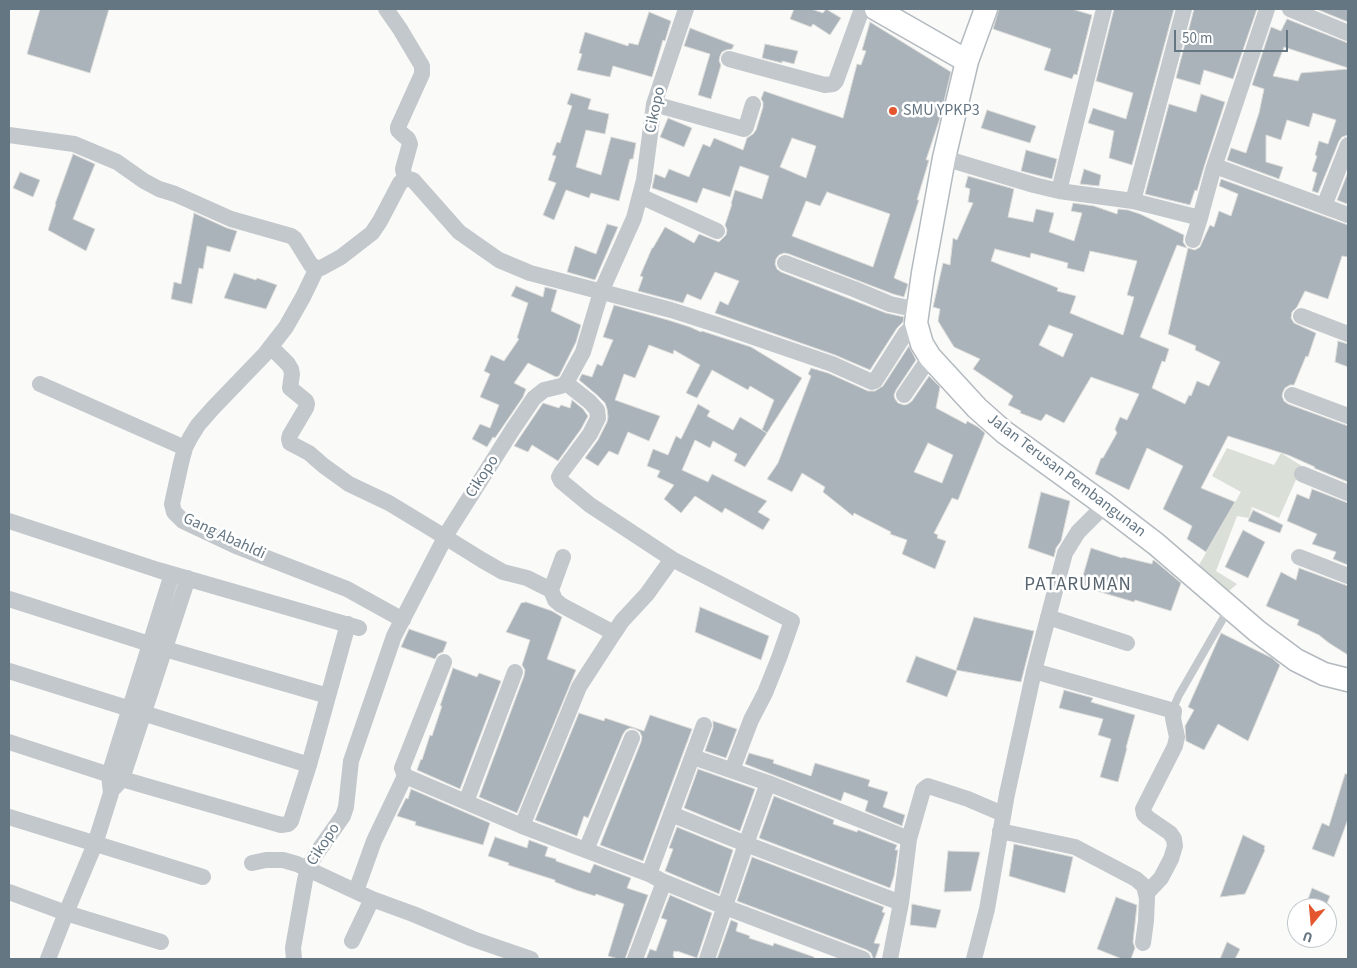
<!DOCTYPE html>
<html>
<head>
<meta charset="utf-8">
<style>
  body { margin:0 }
  #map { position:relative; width:1357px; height:968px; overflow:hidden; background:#fafaf8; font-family:"Source Sans 3",sans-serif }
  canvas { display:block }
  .frame { position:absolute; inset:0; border:10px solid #657683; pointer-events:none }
  .north { position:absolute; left:1287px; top:898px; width:50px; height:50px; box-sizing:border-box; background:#fff; border:1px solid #c1c8cd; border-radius:50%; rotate:197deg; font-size:14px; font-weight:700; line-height:20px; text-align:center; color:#657683 }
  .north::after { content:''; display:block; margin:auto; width:18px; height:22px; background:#e4572e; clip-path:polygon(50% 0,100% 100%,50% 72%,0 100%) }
  .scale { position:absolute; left:1174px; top:30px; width:114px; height:22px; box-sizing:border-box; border:2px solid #657683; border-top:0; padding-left:6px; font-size:15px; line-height:18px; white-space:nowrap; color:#657683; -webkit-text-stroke:4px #fff; paint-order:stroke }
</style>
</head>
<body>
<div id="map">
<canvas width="1357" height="968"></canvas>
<div class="frame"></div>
<div class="north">U</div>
<div class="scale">50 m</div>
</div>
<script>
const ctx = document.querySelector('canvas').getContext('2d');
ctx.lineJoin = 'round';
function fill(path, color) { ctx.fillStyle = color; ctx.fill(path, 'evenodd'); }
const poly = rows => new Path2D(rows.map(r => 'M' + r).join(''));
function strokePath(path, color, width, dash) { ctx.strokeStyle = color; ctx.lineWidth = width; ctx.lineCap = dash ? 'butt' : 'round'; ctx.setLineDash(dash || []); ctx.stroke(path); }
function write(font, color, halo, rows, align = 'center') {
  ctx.font = font + ' "Source Sans 3",sans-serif'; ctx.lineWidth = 5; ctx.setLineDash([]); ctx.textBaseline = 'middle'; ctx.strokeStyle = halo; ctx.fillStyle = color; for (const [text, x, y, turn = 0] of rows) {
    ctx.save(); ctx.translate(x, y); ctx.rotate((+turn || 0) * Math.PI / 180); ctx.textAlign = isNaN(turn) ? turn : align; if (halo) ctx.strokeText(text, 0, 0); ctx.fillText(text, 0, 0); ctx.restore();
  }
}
fill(poly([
  [1227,448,1274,465,1281,453,1302,466,1279,518,1252,507,1249,518,1237,516,1216,571,1237,584,1223,596,1199,565,1241,492,1212,476]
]), '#dadfd7');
const building = poly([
  [40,9,109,9,90,73,27,54,40,9],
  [794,9,811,9,823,13,826,9,841,18,830,35,813,24,811,27,790,19,794,9],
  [999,9,1072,9,1092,15,1077,75,1074,74,1072,79,1044,70,1051,49,993,29,999,9],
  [1114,9,1174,9,1132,165,1109,158,1114,131,1088,123,1093,108,1126,119,1133,93,1096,81,1114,9],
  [1194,9,1257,9,1233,79,1204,70,1200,85,1176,78,1194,9],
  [1316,9,1348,9,1348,22,1316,9],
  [649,12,671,21,665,41,663,40,652,77,613,66,610,77,577,70,582,54,579,53,585,32,628,46,629,43,638,45,649,12],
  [1287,19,1348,43,1348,68,1284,47,1273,76,1298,81,1301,73,1348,69,1348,135,1342,137,1339,141,1318,193,1312,191,1317,173,1312,171,1317,156,1315,155,1319,141,1328,144,1336,120,1313,113,1309,127,1287,120,1281,140,1266,135,1266,162,1283,167,1279,179,1227,160,1231,148,1246,153,1259,113,1264,89,1252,85,1271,27,1281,31,1287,19],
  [870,22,951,72,940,118,926,160,929,160,917,200,919,200,894,278,908,284,904,297,893,294,789,254,784,253,779,255,776,259,775,264,777,269,781,272,886,313,904,317,903,322,897,328,870,370,835,355,715,313,720,301,728,305,739,281,715,272,701,300,687,294,683,303,638,291,643,277,640,276,652,248,653,248,665,227,694,243,699,234,719,242,726,235,727,230,725,225,732,204,731,204,735,190,762,199,769,176,740,166,730,197,703,188,697,203,652,188,655,174,665,178,669,169,689,177,703,144,710,147,714,138,743,150,747,138,753,134,756,130,763,107,763,102,761,99,764,91,843,118,857,64,861,65,866,51,862,50,870,22],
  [792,138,816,146,806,178,780,167,792,138],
  [827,192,890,214,873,267,792,236,806,201,820,206,827,192],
  [690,28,734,45,732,49,726,50,722,52,720,56,719,61,721,65,711,99,698,95,710,54,684,46,690,28],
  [765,44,798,51,794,64,782,61,782,63,762,58,765,44],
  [571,93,591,99,588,109,609,114,605,134,586,130,576,167,601,175,611,137,636,143,633,159,630,159,619,201,591,193,589,198,566,190,554,220,543,215,556,183,548,180,556,156,552,155,557,142,560,143,572,106,567,104,571,93],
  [1201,94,1225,102,1204,167,1197,191,1195,190,1190,205,1145,194,1169,104,1196,112,1201,94],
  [987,110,1036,126,1030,143,981,128,987,110],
  [668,118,692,128,684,147,660,137,668,118],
  [1026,150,1057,159,1052,179,1021,171,1026,150],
  [73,154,95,164,73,219,95,229,86,251,48,230,56,204,55,204,73,154],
  [1084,169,1101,175,1099,186,1080,184,1084,169],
  [20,172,40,180,33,197,13,188,20,172],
  [1348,172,1348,201,1347,204,1337,200,1348,172],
  [968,176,1014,189,1008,217,1033,222,1036,209,1054,213,1049,232,1074,241,1082,213,1071,211,1073,203,1094,206,1117,214,1118,209,1128,210,1140,214,1184,235,1183,242,1187,248,1177,245,1140,337,1169,349,1165,362,1162,361,1152,388,1185,404,1189,395,1191,396,1197,381,1209,386,1220,362,1195,350,1196,346,1168,334,1188,248,1195,250,1200,247,1210,225,1214,227,1219,211,1231,216,1238,194,1219,186,1221,179,1348,225,1348,257,1342,256,1328,299,1305,291,1297,307,1292,312,1291,318,1294,323,1316,333,1308,357,1306,356,1294,385,1290,385,1285,388,1283,392,1282,396,1284,401,1288,404,1348,426,1348,482,1314,468,1315,467,1288,455,1228,436,1201,488,1235,502,1206,552,1187,539,1192,526,1163,509,1183,466,1147,448,1129,490,1095,474,1101,458,1103,458,1117,433,1115,429,1120,417,1127,420,1139,394,1091,377,1064,423,1046,414,1041,421,1020,413,1021,411,1008,405,1013,396,973,369,980,359,954,347,938,321,940,309,933,307,943,263,950,265,953,238,957,240,973,203,968,202,970,189,965,187,968,176],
  [995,249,1030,258,1031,253,1068,263,1067,268,1084,272,1090,251,1137,261,1127,295,1134,297,1123,335,1070,313,1076,296,1057,291,1058,288,991,261,995,249],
  [1049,325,1073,334,1063,357,1039,345,1049,325],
  [194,213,227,228,237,231,230,252,207,246,203,269,199,268,192,304,171,299,174,282,181,284,194,213],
  [607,224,618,227,595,280,567,272,575,246,596,254,607,224],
  [234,273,256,280,257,278,277,285,266,309,224,298,234,273],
  [516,286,543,297,545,287,557,290,551,311,581,325,576,342,559,376,556,377,528,363,514,383,526,389,523,397,495,438,493,437,487,447,472,439,480,424,490,428,499,405,480,397,490,374,484,371,491,355,504,361,519,339,517,338,528,303,511,296,516,286],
  [614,305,668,320,690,327,701,332,702,331,751,347,802,378,767,433,762,430,774,400,750,386,748,390,712,370,697,398,686,393,700,365,674,350,673,354,649,345,635,378,624,374,615,400,660,416,649,441,628,432,618,455,609,451,598,466,585,458,598,440,607,422,608,417,607,409,605,403,597,395,579,380,582,374,592,377,597,364,602,366,613,340,603,337,614,305],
  [1338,341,1348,344,1348,367,1335,362,1338,341],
  [909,346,916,360,896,390,894,395,895,399,898,403,904,405,908,404,912,401,929,376,940,387,936,408,966,424,967,421,978,427,985,433,958,500,952,498,934,533,938,535,937,538,946,541,935,569,902,554,907,540,890,534,891,532,854,513,853,516,823,492,825,487,802,473,792,492,767,479,778,463,811,376,808,374,811,368,828,373,868,391,875,391,883,386,909,346],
  [928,443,953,455,942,483,914,472,928,443],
  [572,400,583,409,588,416,581,429,558,461,532,445,528,452,514,446,543,403,559,408,561,405,570,408,572,400],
  [698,404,710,411,707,416,733,430,740,417,767,433,745,467,734,461,737,454,713,441,710,448,695,440,682,470,708,482,712,474,767,501,758,512,770,519,763,530,725,508,722,513,695,496,681,513,664,499,674,485,657,477,660,471,647,466,653,449,668,455,676,436,681,439,698,404],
  [1312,489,1348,503,1348,565,1333,559,1336,552,1312,544,1317,534,1287,521,1297,494,1309,499,1312,489],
  [1041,492,1070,501,1061,541,1056,548,1054,557,1028,548,1041,492],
  [1253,510,1283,525,1280,533,1248,521,1253,510],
  [1243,530,1265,542,1248,578,1225,567,1243,530],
  [1091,548,1122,558,1123,557,1152,564,1153,560,1155,561,1181,583,1171,611,1135,600,1134,602,1080,586,1091,548],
  [1299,568,1348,586,1348,655,1329,643,1319,635,1297,625,1299,620,1266,606,1281,572,1296,580,1299,568],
  [526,602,552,611,562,617,547,659,576,670,517,813,479,797,524,676,525,670,522,665,530,640,506,632,521,603,526,602],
  [700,607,769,636,761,660,695,632,700,607],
  [974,617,1034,631,1021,682,956,670,974,617],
  [409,629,447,642,443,652,438,654,435,659,401,647,409,629],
  [1221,633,1272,658,1280,665,1248,741,1218,724,1204,750,1186,741,1185,726,1194,710,1188,707,1221,633],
  [916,656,957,671,947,697,906,682,916,656],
  [453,668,477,677,479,673,501,681,460,789,417,770,421,759,422,760,430,735,432,736,442,706,440,706,453,668],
  [1064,690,1093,698,1091,702,1135,715,1126,748,1127,748,1118,782,1100,777,1111,739,1098,735,1103,719,1059,708,1064,690],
  [579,713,604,721,605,718,644,731,650,715,692,729,643,861,600,845,641,742,642,737,640,732,635,729,630,728,626,730,623,734,588,818,584,816,577,836,535,820,579,713],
  [713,721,737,729,726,758,705,751,713,728,713,721],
  [749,753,774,760,773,763,811,776,815,763,870,780,868,786,888,792,883,807,905,815,902,826,865,811,868,801,844,792,841,801,745,764,749,753],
  [698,769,755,789,740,831,684,808,698,769],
  [1345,774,1348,774,1348,819,1334,857,1312,849,1322,823,1329,826,1345,774],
  [411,789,490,823,483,845,415,825,416,822,397,816,406,798,408,799,411,789],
  [774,796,834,820,833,824,857,832,858,830,897,845,895,850,898,850,894,876,890,888,759,838,774,796],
  [677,827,733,850,719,894,665,871,673,849,669,848,677,827],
  [1243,835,1265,846,1264,849,1265,850,1245,894,1220,897,1243,835],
  [495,837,527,848,529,840,548,847,545,856,556,859,556,861,590,873,594,864,631,878,627,888,648,895,625,959,618,959,608,956,624,904,596,894,595,896,576,890,555,882,555,880,508,865,509,863,488,856,495,837],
  [1014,844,1073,857,1065,893,1009,876,1014,844],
  [948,851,980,852,971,891,944,892,948,851],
  [752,857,884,907,882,912,885,913,874,943,880,944,875,959,873,958,871,953,867,950,737,901,752,857],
  [1312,888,1330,896,1325,908,1305,908,1312,888],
  [670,895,712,913,697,958,677,951,677,952,674,951,673,956,674,957,674,959,646,959,650,949,656,951,667,920,661,918,670,895],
  [1116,897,1137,905,1133,942,1135,948,1131,959,1122,959,1097,949,1116,897],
  [912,904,941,910,936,928,910,925,912,904],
  [731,920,738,923,736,931,750,936,749,938,773,946,774,943,814,957,814,959,717,959,731,920],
  [1227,942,1240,949,1235,959,1220,959,1227,942]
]);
fill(building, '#aab3b9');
strokePath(building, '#dcdcda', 1);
const secondary = poly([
  [876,9,967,61],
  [986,9,967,61,944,158,923,273,916,323,922,344,930,357,977,408,1004,432,1105,505,1156,544,1257,631,1296,660,1324,674,1348,680]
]);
strokePath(secondary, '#b3babf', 25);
strokePath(poly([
  [1174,711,1175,704,1179,695,1228,610]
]), '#c3c8cc', 8);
strokePath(poly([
  [386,9,400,29,422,66,422,74,398,127,398,130,402,134,408,139,410,144,403,169,405,179],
  [1290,9,1348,33],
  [729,59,825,85,833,84,836,81,862,9],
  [654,104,744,129,746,127,753,104],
  [9,135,74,144,86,149,117,162,144,181,159,189,175,194,231,219,291,236,295,239,311,265,317,268,321,268,341,257,372,233,380,221,400,183,405,179,408,179,413,180,459,232,499,260,530,273,671,310,721,326,832,364,872,382,875,381,905,334,916,323],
  [944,158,1034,185,1059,191,1133,201,1200,218,1213,170,1267,9],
  [1215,166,1348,215],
  [1059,191,1104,9],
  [640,196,717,231],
  [1133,201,1184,9],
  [1324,206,1348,145],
  [1193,240,1200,218],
  [785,263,854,289,890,304,918,310],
  [317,268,303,297,286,327,265,354,213,408,198,425,190,438,185,448,181,463,172,504,174,512,183,521,236,546,347,589,403,620],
  [1301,316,1348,334],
  [271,347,288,364,291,369,292,374,290,388,306,401,307,404,306,408,290,435,289,439,290,443,309,453,324,466,349,484,389,503,445,537,482,560,503,572,527,578,551,590],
  [566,383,590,402,597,410,598,418,590,434,561,473,559,477,561,481,590,505,672,559,792,621,779,658,765,693,751,720,732,770],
  [40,384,185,448],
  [904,395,930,357],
  [1292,395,1348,416],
  [1302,474,1348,493],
  [9,521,158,570,359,628],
  [1299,557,1348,576],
  [9,599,28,605,165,649,328,696],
  [1048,617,1127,643],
  [614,633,622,621,647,594,672,559],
  [444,662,402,768,405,776,522,826,649,874,664,882,725,907,863,959],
  [9,671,309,765],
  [1034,671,1174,711,1173,718,1177,737,1175,746,1143,809,1144,814,1148,818,1170,833,1174,839,1175,846,1171,859,1161,878,1146,894],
  [9,742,122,779,281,825,288,824,291,821,309,765,348,624],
  [693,757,768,783,909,839],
  [115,787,122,779,188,578],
  [466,802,515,672],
  [671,814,746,844,901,903],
  [9,817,203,877],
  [522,826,579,687,614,633,561,605,555,600,551,590,563,557],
  [1000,831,1075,847,1136,879,1144,886,1147,898,1146,921,1143,943],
  [586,850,632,738],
  [252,863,266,860,283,860,297,864,372,899],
  [649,874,704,725],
  [356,891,374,841,405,776],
  [9,892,66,913,161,942],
  [352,941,372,899,413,914,473,939,531,959],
  [48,959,66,913,95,844,111,793,109,775,172,574],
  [294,959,293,948,305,880,308,868,316,854,343,816,346,807,351,761,394,636,449,530,513,429,534,398,544,390,561,386,566,383,583,352,601,292,634,218,644,180,654,104,686,9],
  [635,959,664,882],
  [707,959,746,844,768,783],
  [890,959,901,903,909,839,923,790,928,786,968,799,1003,814],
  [974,959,987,909,1007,794,1034,671,1065,553,1078,532,1105,505]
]), '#c3c8cc', 16);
strokePath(secondary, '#fff', 22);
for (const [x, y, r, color] of [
  [893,111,5,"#e4572e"]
]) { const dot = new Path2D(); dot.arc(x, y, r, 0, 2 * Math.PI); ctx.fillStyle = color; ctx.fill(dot); strokePath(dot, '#fff', 2); }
write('16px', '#657683', '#fff', [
  ["Cikopo",656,110,-78],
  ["Jalan Terusan Pembangunan",1066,476,37],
  ["Cikopo",483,477,-57],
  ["Gang Abahldi",224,537,25],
  ["Cikopo",324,845,-57]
]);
write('16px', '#657683', '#fff', [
  ["SMU YPKP3",903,111]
], 'left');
ctx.letterSpacing = '1px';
write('19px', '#57646e', '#fff', [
  ["PATARUMAN",1078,586]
]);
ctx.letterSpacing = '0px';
</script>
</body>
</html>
